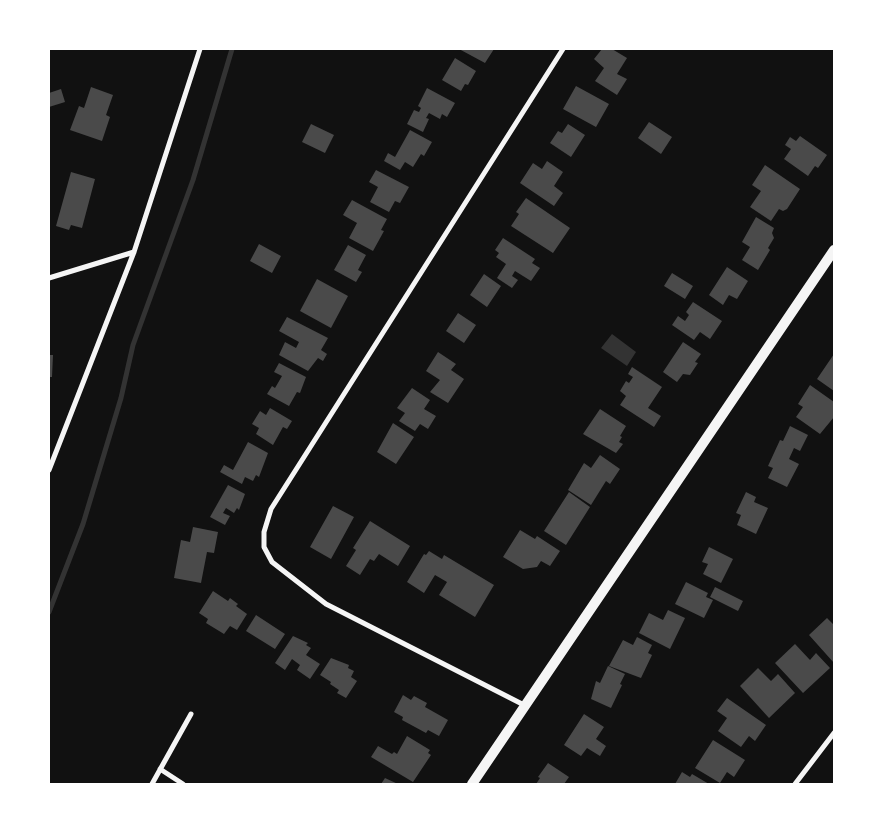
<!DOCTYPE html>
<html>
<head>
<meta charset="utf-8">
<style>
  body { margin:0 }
  #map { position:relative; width:883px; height:833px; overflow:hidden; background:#111; font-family:"Fira Sans Condensed",sans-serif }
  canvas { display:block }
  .frame { position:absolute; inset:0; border:50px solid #fff; pointer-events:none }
</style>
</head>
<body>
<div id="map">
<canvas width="883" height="833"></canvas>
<div class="frame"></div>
</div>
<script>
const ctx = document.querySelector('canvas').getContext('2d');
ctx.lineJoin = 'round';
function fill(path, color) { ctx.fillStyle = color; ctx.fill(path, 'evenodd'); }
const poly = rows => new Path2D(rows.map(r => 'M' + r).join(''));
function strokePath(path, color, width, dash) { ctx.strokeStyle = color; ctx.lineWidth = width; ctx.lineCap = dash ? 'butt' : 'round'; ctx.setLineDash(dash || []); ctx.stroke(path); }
fill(poly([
  [612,334,636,352,627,366,601,348]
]), '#333');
strokePath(poly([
  [49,612,83,524,121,398,133,345,193,180,232,49]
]), '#333', 5);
fill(poly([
  [459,49,494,49,485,63],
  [602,49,612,49,627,58,617,74,627,79,617,95,595,81,604,68,594,59],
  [455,58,476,71,468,85,465,84,461,91,442,80],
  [576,86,609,104,596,127,563,109],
  [91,87,113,95,106,115,110,117,102,141,70,130,79,106,84,108],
  [427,88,455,103,447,117,442,114,440,119,429,113,426,118,429,119,423,132,407,124,414,110,419,112,421,108,418,106],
  [61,89,65,102,49,107,49,93],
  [649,122,672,137,661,154,638,138],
  [311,124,334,135,325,153,302,142],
  [568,124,585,135,571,157,550,143,558,131,562,133],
  [410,130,432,142,424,156,421,154,413,167,405,162,400,170,384,161,388,153,395,157],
  [800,136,827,155,818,168,815,166,808,176,784,159,791,149,785,145,790,137,796,141],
  [547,161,563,172,554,186,563,193,554,206,520,183,533,163,542,169],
  [765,165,800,189,787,209,783,211,779,209,771,221,750,207,761,191,752,185],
  [376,170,409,187,400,203,395,201,389,212,370,202,378,187,369,182],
  [71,172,95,179,82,228,71,225,69,230,56,226],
  [526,198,570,228,553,253,511,226,519,214,516,212],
  [352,200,387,219,381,230,384,231,373,251,349,238,357,223,343,215],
  [756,217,774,228,772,233,774,238,768,248,770,250,758,270,742,260,750,247,742,242],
  [503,238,535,259,532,263,540,268,531,281,515,271,512,276,518,280,512,288,497,278,506,264,496,257,499,253,495,250],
  [259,244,281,256,272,273,250,261],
  [348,245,366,255,358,270,362,272,356,282,334,270],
  [727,267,748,281,737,299,729,295,723,305,709,295],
  [672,273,693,286,685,299,664,286],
  [484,274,501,286,487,307,470,295],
  [317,279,348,296,331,328,300,311],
  [693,302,722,321,710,339,700,332,694,340,672,325,678,316,685,321,689,315,686,312],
  [458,313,476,325,464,343,446,331],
  [287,317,328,338,321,350,327,354,323,361,318,358,308,371,279,355,285,342,296,348,299,342,279,331],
  [683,342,701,354,695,362,698,363,690,375,683,374,677,382,663,372],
  [438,352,456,364,451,370,464,379,448,403,430,392,440,380,426,371],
  [834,354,834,391,817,379],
  [49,355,53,355,52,377,49,377],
  [279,363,306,377,300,393,297,392,289,406,267,394,272,386,275,388,282,376,274,372],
  [632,367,662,387,648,408,661,416,654,427,620,405,626,396,620,391,626,381,629,383,633,377,628,374],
  [810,385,834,402,834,417,820,434,796,417,803,407,798,404],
  [412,388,430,400,424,409,436,416,428,429,420,424,415,431,399,421,405,413,397,408],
  [270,408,292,421,287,429,283,427,273,445,256,434,259,428,252,424,260,411,266,415],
  [600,409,626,426,620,436,622,437,619,442,623,444,616,453,583,434],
  [393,423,414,437,396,464,377,452],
  [790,426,808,435,800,451,794,448,789,459,799,464,787,487,768,478,773,468,768,466,780,440,783,441],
  [248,442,268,453,259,477,256,475,253,481,245,477,242,484,220,472,224,465,233,470],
  [600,455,620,469,610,484,606,481,591,505,568,490,584,463,591,468],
  [228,485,245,494,239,510,237,508,234,513,226,508,223,513,230,516,225,525,210,517],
  [569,492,590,507,566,545,544,531],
  [746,492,756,497,754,502,768,508,756,534,737,525,741,515,736,513],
  [333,506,354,517,331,559,310,547],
  [370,521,410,546,398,566,379,554,374,561,370,559,360,575,346,566,356,550,353,548],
  [193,527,218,532,214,553,207,552,201,583,174,578,181,540,190,542],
  [520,530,535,539,537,536,560,551,550,566,541,561,537,567,523,569,503,557],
  [709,547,733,559,721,583,703,574,708,564,702,562],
  [429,551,442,559,444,555,494,585,475,617,439,595,447,582,435,575,424,593,407,582,424,554,426,555],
  [686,582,708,593,706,597,713,600,704,618,675,604],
  [715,587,743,601,738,611,710,597],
  [213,591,228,601,230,598,238,604,236,606,247,614,237,630,230,626,224,634,206,623,208,619,199,613],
  [668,610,685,618,670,649,639,633,649,613,663,620],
  [256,615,285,634,275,649,246,631],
  [827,618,834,625,834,663,809,635],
  [293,636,308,643,306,645,311,648,306,655,320,664,310,679,297,670,300,665,292,659,285,670,275,663],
  [637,637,652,645,648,653,652,655,641,678,609,666,623,640,633,645],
  [795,644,810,660,816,653,830,668,803,693,775,663],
  [331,658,349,665,348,668,354,671,351,677,357,681,346,698,337,693,339,690,330,684,331,682,320,675],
  [608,666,625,674,620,684,622,685,611,708,591,699,596,681,600,683],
  [758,668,771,681,778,674,795,693,769,718,740,686],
  [403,695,411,700,414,696,427,703,425,707,448,720,439,736,428,730,426,733,402,720,403,717,394,712],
  [727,698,766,725,755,741,749,736,741,747,718,731,727,718,717,711],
  [584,714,604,727,596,739,606,746,600,756,587,748,581,756,564,745],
  [407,736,430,750,428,753,431,755,413,782,371,757,378,746,392,754,394,752,397,754],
  [713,740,745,760,734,777,727,772,720,783,695,768],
  [548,763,569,777,564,784,536,784,540,778,538,777],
  [682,772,690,777,692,774,709,784,675,784],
  [385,778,398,784,381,784]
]), '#4a4a4a');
strokePath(poly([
  [49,278,134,252],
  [49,470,134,252,200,49],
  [526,706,326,604,272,562,264,547,264,532,271,509,563,49],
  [160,769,183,784],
  [152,784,191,714],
  [795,784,834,733]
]), '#f5f5f5', 5);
strokePath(poly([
  [472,784,834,250]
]), '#f5f5f5', 10);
</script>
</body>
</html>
